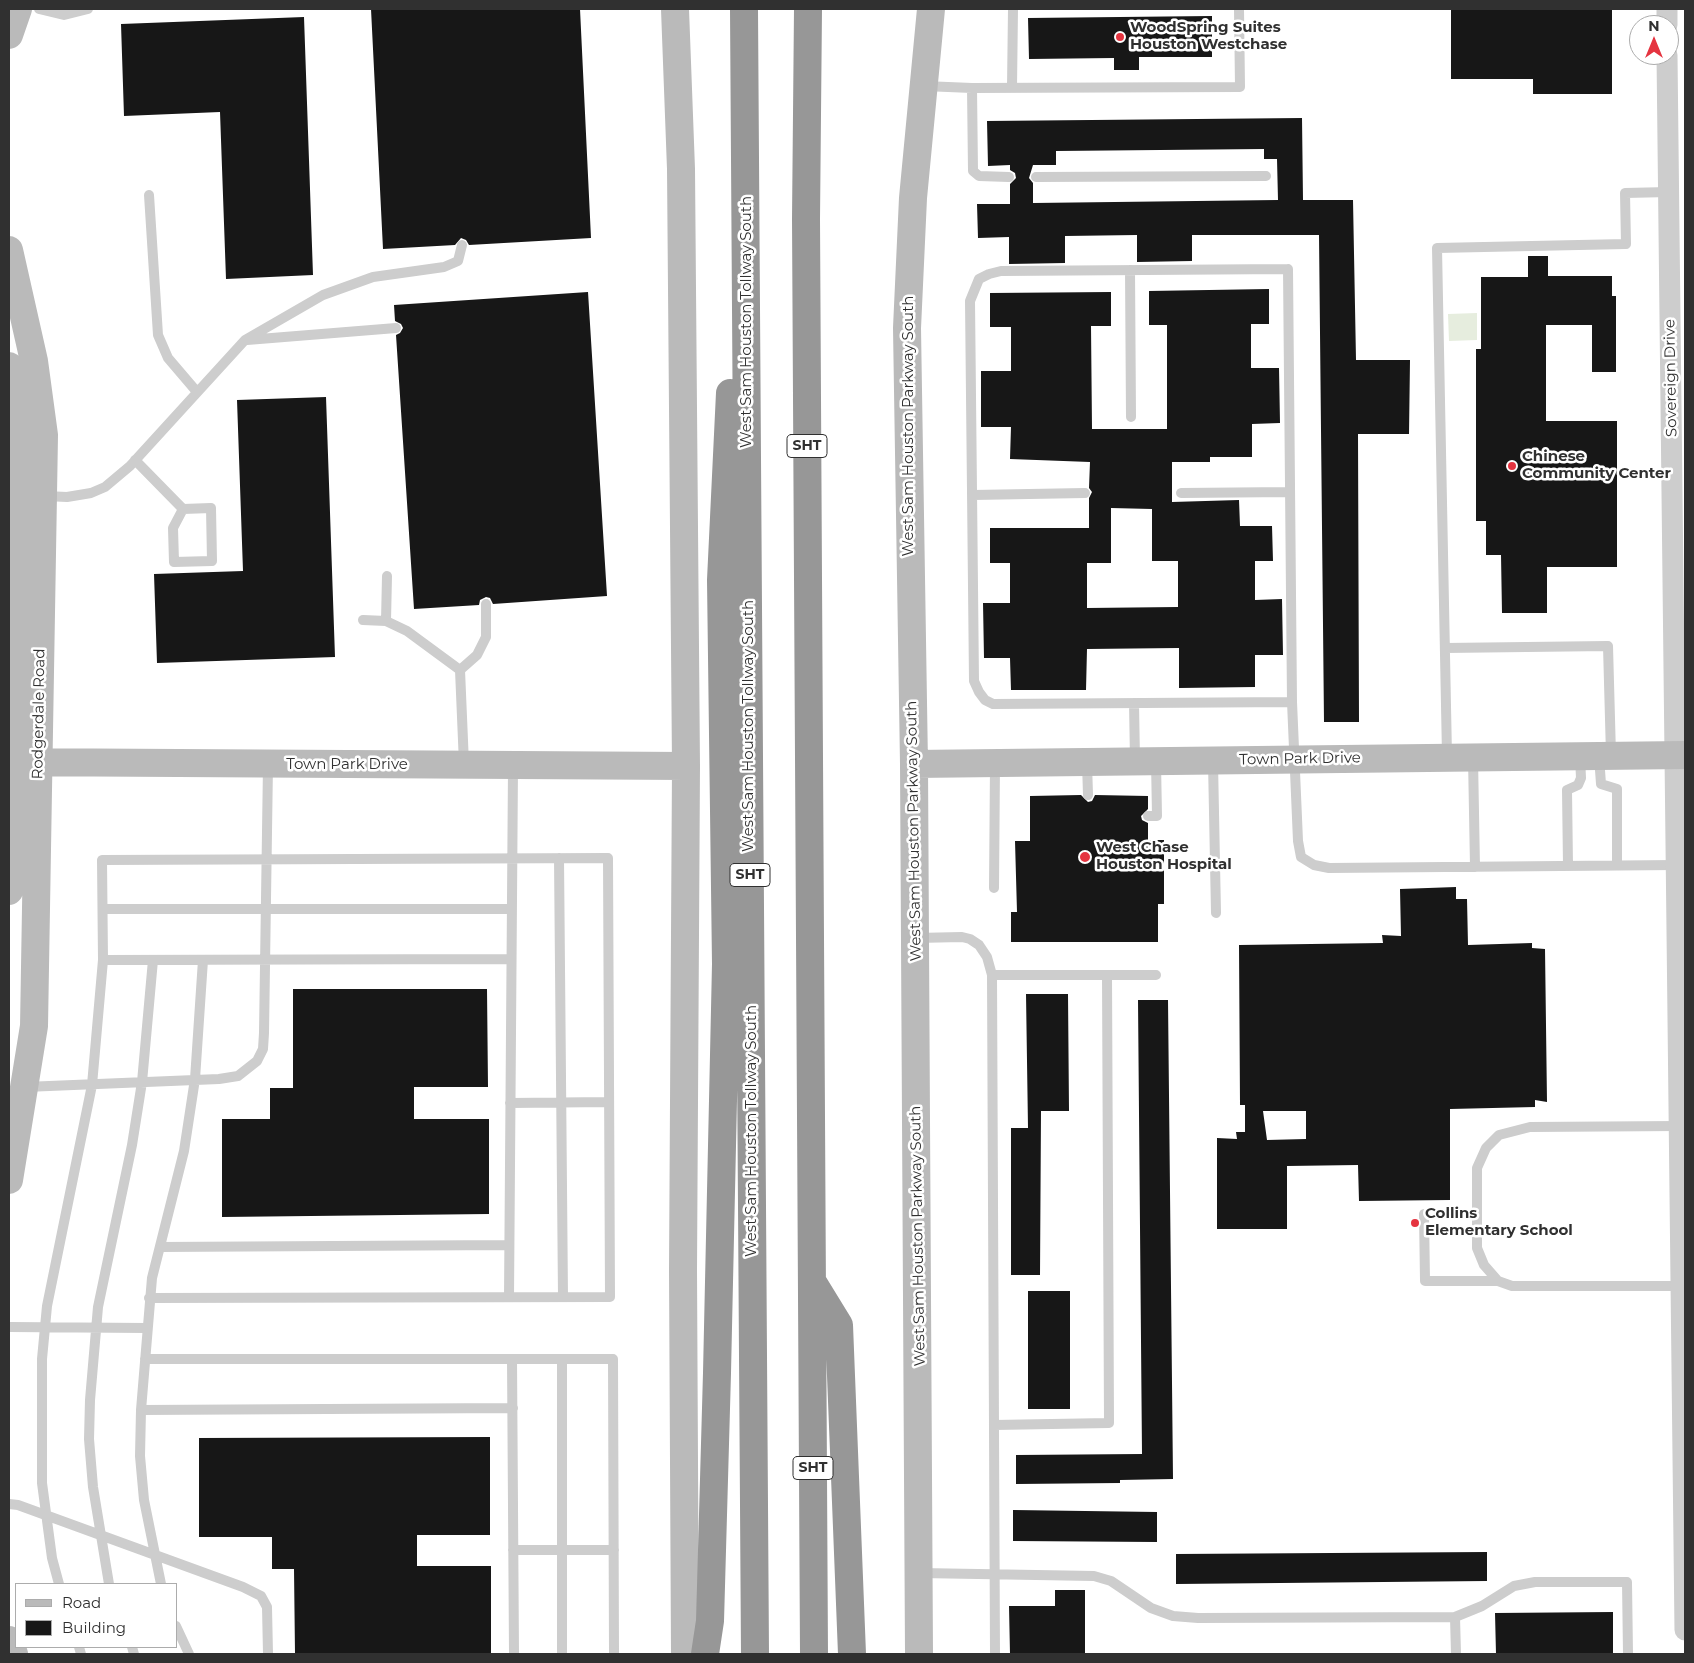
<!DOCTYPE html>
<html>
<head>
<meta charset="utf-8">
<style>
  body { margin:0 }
  #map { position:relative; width:1694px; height:1663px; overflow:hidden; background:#fff; font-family:Montserrat,sans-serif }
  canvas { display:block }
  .frame { position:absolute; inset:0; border:10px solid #303030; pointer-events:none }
  .legend { position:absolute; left:15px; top:1583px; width:162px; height:65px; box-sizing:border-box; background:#fff; border:1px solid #acacac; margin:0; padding:6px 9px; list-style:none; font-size:15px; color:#303030 }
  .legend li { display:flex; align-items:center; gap:10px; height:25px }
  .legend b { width:25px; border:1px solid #acacac }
  .north { position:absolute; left:1629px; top:15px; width:50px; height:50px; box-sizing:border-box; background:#fff; border:1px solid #acacac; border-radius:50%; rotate:0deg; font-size:14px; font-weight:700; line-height:20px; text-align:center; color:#303030 }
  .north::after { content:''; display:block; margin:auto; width:18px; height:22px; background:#e53440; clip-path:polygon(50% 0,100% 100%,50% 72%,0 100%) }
</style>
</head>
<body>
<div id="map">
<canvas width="1694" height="1663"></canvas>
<div class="frame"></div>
<ul class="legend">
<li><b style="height:6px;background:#bababa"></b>Road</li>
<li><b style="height:14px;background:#171717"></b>Building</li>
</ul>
<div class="north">N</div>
</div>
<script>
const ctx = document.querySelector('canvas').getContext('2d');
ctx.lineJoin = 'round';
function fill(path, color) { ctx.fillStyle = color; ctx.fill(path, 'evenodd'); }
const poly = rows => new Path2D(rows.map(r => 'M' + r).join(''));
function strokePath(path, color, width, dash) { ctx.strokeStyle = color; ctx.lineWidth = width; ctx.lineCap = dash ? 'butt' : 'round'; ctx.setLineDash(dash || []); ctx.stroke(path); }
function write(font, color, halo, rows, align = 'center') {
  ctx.font = font + ' Montserrat,sans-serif'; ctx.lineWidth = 5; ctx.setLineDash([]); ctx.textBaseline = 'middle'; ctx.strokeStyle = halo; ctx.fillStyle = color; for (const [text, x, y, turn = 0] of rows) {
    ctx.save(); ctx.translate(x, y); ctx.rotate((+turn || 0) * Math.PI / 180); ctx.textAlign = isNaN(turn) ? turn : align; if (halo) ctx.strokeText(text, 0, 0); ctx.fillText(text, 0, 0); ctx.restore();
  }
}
fill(poly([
  [1477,313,1477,340,1449,341,1448,314]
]), '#e6edde');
fill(poly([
  [371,9,580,9,591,238,469,245,466,240,461,238,455,245,383,249],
  [1451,9,1612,9,1612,94,1533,94,1533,79,1451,79],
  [1212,16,1212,57,1139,57,1139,70,1114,70,1114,58,1029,59,1028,18],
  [304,17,313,275,226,279,220,112,124,116,121,24],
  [1302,118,1303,200,1353,200,1356,360,1410,360,1409,434,1358,434,1359,722,1324,722,1319,235,1192,235,1192,261,1137,262,1137,235,1065,236,1065,263,1009,264,1009,237,978,238,977,204,1010,204,1010,184,1016,178,1015,173,1010,170,1010,165,988,166,987,121],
  [1264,149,1264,159,1277,159,1278,200,1033,203,1033,183,1029,178,1033,165,1056,165,1056,151],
  [1528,256,1548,256,1548,276,1612,276,1612,296,1616,296,1616,372,1592,372,1592,325,1546,325,1546,421,1617,421,1617,567,1547,567,1547,613,1502,613,1501,555,1486,555,1486,521,1476,521,1476,349,1481,349,1481,277,1528,277],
  [1269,289,1269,324,1251,324,1251,368,1279,368,1280,423,1252,424,1252,457,1210,457,1210,462,1172,462,1172,502,1239,500,1240,526,1272,526,1273,561,1255,561,1255,600,1282,599,1283,655,1255,655,1255,687,1179,688,1179,648,1087,649,1086,690,1011,690,1010,658,984,658,983,603,1010,603,1010,563,990,563,990,528,1089,528,1089,498,1092,492,1089,488,1090,462,1010,459,1011,427,981,427,981,371,1011,371,1011,327,990,327,990,293,1111,292,1111,326,1091,326,1092,429,1167,429,1167,325,1149,325,1149,291],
  [1111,508,1152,509,1152,561,1178,561,1178,607,1087,608,1087,563,1111,563],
  [588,292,607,596,493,604,490,598,486,597,480,600,479,605,414,609,396,335,400,333,403,328,401,324,395,321,394,305],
  [326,397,335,657,157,663,154,574,243,571,237,400],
  [1081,795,1088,802,1092,801,1095,795,1148,796,1148,809,1141,816,1142,820,1148,823,1148,840,1164,840,1164,904,1158,904,1158,942,1011,942,1011,912,1017,912,1015,841,1030,841,1030,796],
  [1456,887,1456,899,1467,899,1468,945,1532,943,1532,948,1545,949,1547,1102,1535,1100,1535,1107,1450,1109,1450,1200,1359,1201,1358,1165,1287,1166,1287,1229,1217,1229,1217,1138,1237,1139,1236,1132,1245,1132,1245,1105,1240,1105,1239,945,1383,943,1382,935,1401,936,1400,889],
  [1263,1111,1306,1111,1306,1139,1267,1140],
  [293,989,487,989,488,1087,414,1087,414,1119,489,1119,489,1214,222,1217,222,1119,270,1119,270,1088,293,1088],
  [1026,994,1068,994,1069,1111,1041,1111,1040,1275,1011,1275,1011,1128,1028,1128],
  [1138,1000,1168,1000,1173,1479,1120,1480,1120,1483,1016,1484,1016,1455,1142,1454],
  [1028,1291,1070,1291,1070,1409,1028,1409],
  [490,1437,490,1535,417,1535,417,1566,491,1566,491,1654,295,1654,294,1569,272,1569,272,1537,199,1537,199,1438],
  [1013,1510,1157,1512,1157,1542,1013,1541],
  [1487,1552,1487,1581,1176,1584,1176,1554],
  [1055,1590,1085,1590,1085,1654,1010,1654,1009,1606,1055,1606],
  [1613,1612,1613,1654,1496,1654,1495,1613]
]), '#171717');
strokePath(poly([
  [39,9,64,15,88,9],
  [924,86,972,88,1240,87,1239,9],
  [1012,87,1013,9],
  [972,88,973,171,979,176,1009,177],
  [1036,177,1266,176],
  [149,195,158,335,168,358,197,392],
  [1288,269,1292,702,993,704,985,700,979,692,974,681,970,301,979,279,989,274,1001,271,1288,269],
  [1130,270,1131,417],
  [247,340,396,328],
  [135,460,183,509,211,508,212,561,174,562,173,528,183,509],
  [1181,493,1290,492],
  [973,495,1085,493],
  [45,496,67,497,91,493,105,487,130,466,245,340,323,295,373,277,444,267,458,261,462,245],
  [363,620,386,621,407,631,460,670,464,764],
  [386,621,387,576],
  [1445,648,1608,646,1611,755],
  [460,670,477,655,486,637,486,604],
  [1292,702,1298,841,1301,857,1314,865,1329,868,1677,865],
  [1134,703,1135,760],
  [1447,756,1437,248,1626,244,1625,193,1669,192],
  [1599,756,1601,784,1617,789,1617,865],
  [1473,758,1475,867],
  [1213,762,1216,913],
  [1087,763,1088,795],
  [1148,816,1157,816,1156,762],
  [559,858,563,1297],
  [1568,866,1567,790,1578,785,1581,778,1580,757],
  [994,888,995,764],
  [103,909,510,909],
  [916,938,962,937,970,939,979,945,987,957,992,975,995,1654],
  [103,960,510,959],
  [992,975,1156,975],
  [25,1087,219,1079,238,1076,257,1061,263,1049,264,1033,268,765],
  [510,1103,609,1102],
  [1679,1126,1530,1127,1499,1135,1486,1148,1477,1168,1477,1248,1484,1265,1498,1281,1512,1286,1681,1286],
  [1424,1214,1425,1281,1498,1281],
  [160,1247,509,1245],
  [509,1297,513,767],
  [9,1327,147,1328],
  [145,1359,613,1359,614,1654],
  [512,1359,514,1654],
  [141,1410,513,1408],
  [994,1425,1109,1423,1107,975],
  [9,1504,18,1505,243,1587,261,1596,267,1607,268,1654],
  [513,1550,614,1550],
  [920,1573,1094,1576,1111,1581,1151,1608,1173,1616,1198,1618,1455,1617,1482,1606,1514,1586,1535,1582,1627,1582,1628,1654],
  [59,1584,52,1558,42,1483,42,1359,47,1306,92,1085,103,960,102,860,608,858,610,1297,149,1298],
  [109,1584,93,1487,89,1439,90,1400,98,1307,132,1145,142,1082,153,960],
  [161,1584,144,1500,140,1456,141,1410,152,1278,184,1151,195,1079,203,960],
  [1455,1617,1456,1654],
  [176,1626,189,1654],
  [79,1647,81,1654],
  [132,1647,134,1654],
  [562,1654,562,1359]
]), '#cdcdcd', 10);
strokePath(poly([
  [1667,9,1667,25],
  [1667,55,1685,1630]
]), '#cdcdcd', 21);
strokePath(poly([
  [675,9,681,169,686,766,683,1270,685,1654],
  [9,35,18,9],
  [9,250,34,361,44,435,34,1026,9,1180],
  [9,366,19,436,9,891],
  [9,762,686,766],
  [914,764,1685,755],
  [9,1640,14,1654],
  [919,1654,914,764,907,328,913,198,931,9]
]), '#bababa', 28);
strokePath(poly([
  [744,9,755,1654],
  [808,9,806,219,814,1654],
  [812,1281,839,1325,852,1654],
  [705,1654,710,1621,717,1373,726,964,721,580,730,393]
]), '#979797', 28);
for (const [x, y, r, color] of [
  [1120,37,5,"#e53440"],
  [1512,466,5,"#e53440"],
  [1085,857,6,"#e53440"],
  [1415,1223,5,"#e53440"]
]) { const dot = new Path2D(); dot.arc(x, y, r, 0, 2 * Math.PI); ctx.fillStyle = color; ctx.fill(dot); strokePath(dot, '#fff', 2); }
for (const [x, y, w] of [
  [807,446,40],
  [750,875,40],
  [813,1468,40]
]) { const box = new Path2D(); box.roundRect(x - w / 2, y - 11.5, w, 23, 4); ctx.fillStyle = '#fff'; ctx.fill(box); strokePath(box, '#303030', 1); }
write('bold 14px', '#303030', null, [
  ["SHT",807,446],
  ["SHT",750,875],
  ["SHT",813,1468]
]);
write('bold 15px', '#303030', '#fff', [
  ["WoodSpring Suites",1130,28],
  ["Houston Westchase",1130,45],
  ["Chinese",1522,457],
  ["Community Center",1522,474],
  ["West Chase",1096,848],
  ["Houston Hospital",1096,865],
  ["Collins",1425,1214],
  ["Elementary School",1425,1231]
], 'left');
write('15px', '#303030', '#fff', [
  ["West Sam Houston Tollway South",747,322,-90],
  ["Sovereign Drive",1671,378,-91],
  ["West Sam Houston Parkway South",909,426,-90],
  ["Rodgerdale Road",39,714,-89],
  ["West Sam Houston Tollway South",749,726,-90],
  ["Town Park Drive",1300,759,-1],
  ["Town Park Drive",347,765],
  ["West Sam Houston Parkway South",914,831,-91],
  ["West Sam Houston Tollway South",752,1131,-90],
  ["West Sam Houston Parkway South",918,1236,-91]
]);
</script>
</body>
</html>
